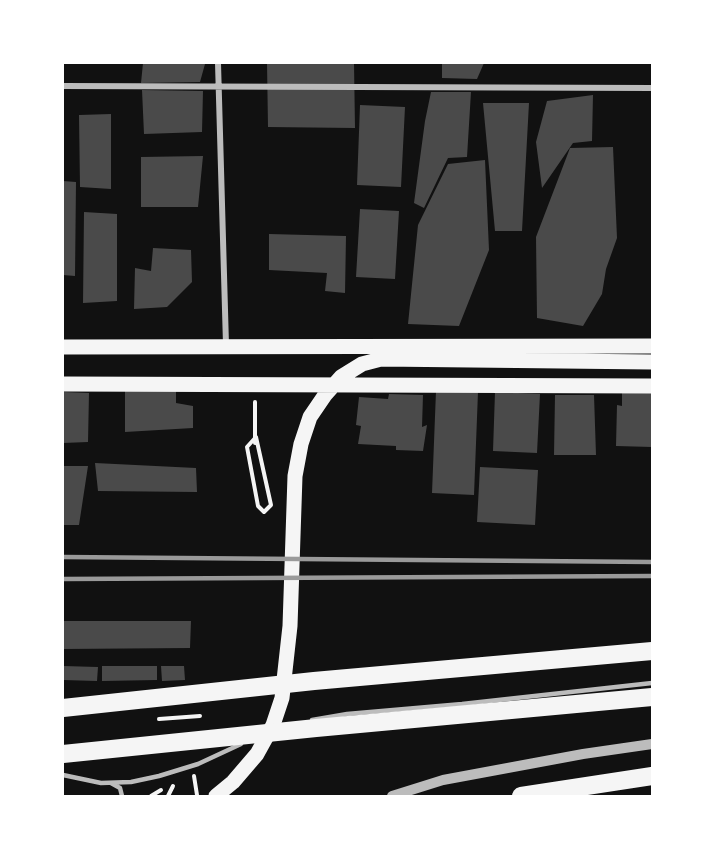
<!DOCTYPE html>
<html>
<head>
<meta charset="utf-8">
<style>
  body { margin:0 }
  #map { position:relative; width:715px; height:859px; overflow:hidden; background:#111; font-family:Poppins,sans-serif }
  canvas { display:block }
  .frame { position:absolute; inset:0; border:64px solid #fff; pointer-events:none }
</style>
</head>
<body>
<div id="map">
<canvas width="715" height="859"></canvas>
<div class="frame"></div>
</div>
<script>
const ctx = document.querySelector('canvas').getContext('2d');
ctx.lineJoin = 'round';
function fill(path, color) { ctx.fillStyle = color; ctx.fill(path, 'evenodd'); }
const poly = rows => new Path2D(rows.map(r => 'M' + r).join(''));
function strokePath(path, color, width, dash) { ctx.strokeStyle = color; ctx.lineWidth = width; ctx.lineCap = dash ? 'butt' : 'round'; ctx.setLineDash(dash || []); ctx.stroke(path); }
fill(poly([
  [143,63,161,63,205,64,200,82,141,83],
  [267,63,354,63,355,128,268,127],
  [442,63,484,63,477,79,442,78],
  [142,90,203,91,202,132,144,134],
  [431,92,471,92,467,157,448,158,424,208,414,203,425,121],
  [593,95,592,141,573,143,542,188,536,142,547,101],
  [483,103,529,103,522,231,495,231],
  [360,105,405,107,401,187,357,185],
  [111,114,111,189,80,187,79,115],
  [613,147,617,238,606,269,602,294,583,326,537,318,536,237,570,148],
  [203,156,198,207,141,207,141,157],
  [485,160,489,250,459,326,408,324,418,225,448,164],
  [63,181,76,182,75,276,63,275],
  [360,209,399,211,395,279,356,277],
  [84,212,117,214,117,301,83,303],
  [269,234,346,236,345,293,325,291,327,273,269,270],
  [153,248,191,250,192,282,167,307,134,309,135,268,151,271],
  [125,390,176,391,176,403,193,406,193,428,125,432],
  [436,391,478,392,474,495,432,493],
  [63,392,89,393,88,442,63,443],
  [495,392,540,394,537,453,493,451],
  [622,393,652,393,652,447,616,446,617,405,622,406],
  [389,394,423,395,422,427,427,425,423,451,396,450,396,446,358,444,361,426,356,425,359,397,388,399],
  [555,395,594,395,596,455,554,455],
  [95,463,196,468,197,492,98,491],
  [63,466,88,466,79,525,63,525],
  [480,467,538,470,535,525,477,522],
  [63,621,191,621,190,648,63,649],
  [63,666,98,667,97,681,63,680],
  [102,666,157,666,157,680,102,681],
  [161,666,184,666,185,680,162,681]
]), '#4a4a4a');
strokePath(poly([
  [256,437,271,505,264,512,258,506,247,447,256,437],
  [255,443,255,402],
  [159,719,200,716],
  [194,776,197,795],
  [151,796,161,790],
  [168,796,173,786]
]), '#f5f5f5', 4);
strokePath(poly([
  [312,720,347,714,462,704,652,683],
  [63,775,101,783,131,782,159,776,198,764,241,744],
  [111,783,120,788,122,796]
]), '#bcbcbc', 4.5);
strokePath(poly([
  [218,63,226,345],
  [63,86,652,88]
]), '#bcbcbc', 6);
strokePath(poly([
  [392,796,443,780,583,754,652,744]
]), '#bcbcbc', 10);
strokePath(poly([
  [63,347,652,346],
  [63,384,652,386],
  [216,796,233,782,257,754,273,725,282,698,290,626,295,476,301,444,310,417,325,395,341,377,362,364,381,359,652,362]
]), '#f5f5f5', 15);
strokePath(poly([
  [63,708,314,681,652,651],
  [63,754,316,728,652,697],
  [521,796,652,776]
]), '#f5f5f5', 18);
strokePath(poly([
  [63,557,652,562],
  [63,579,652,576]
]), '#9a9a9a', 4.5);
</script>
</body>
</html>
